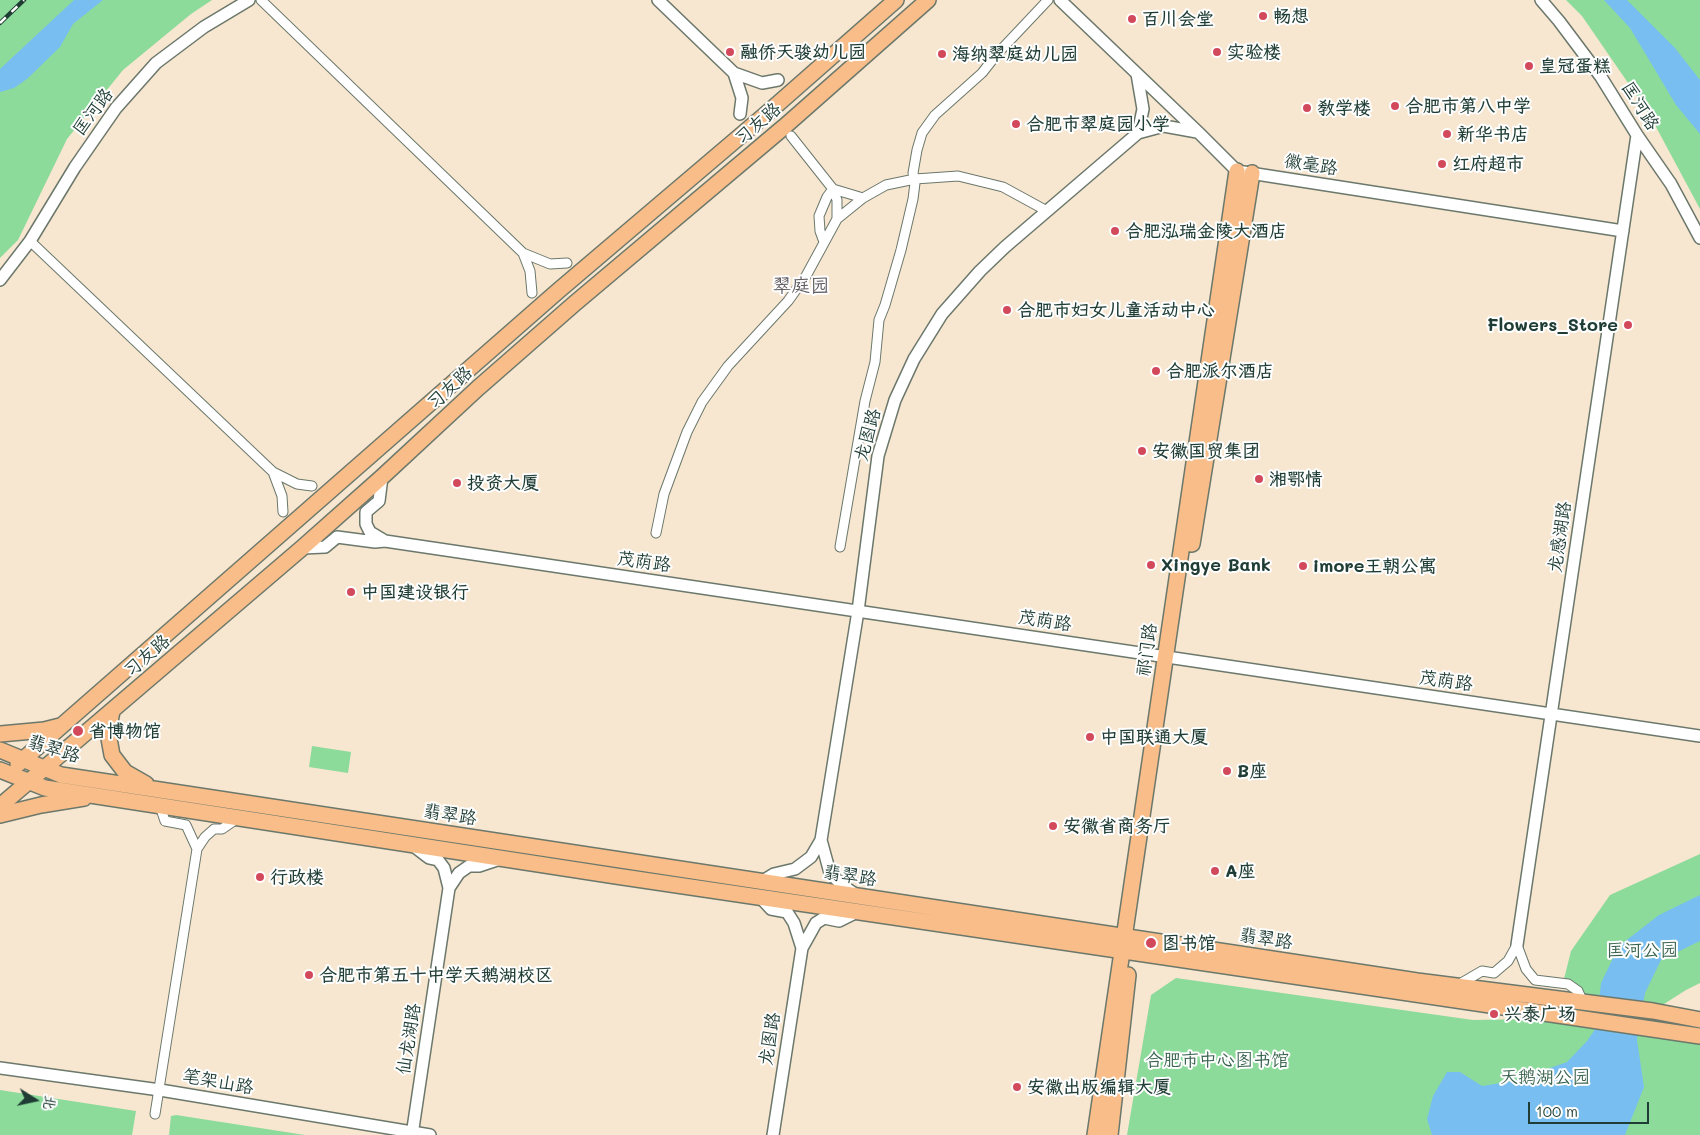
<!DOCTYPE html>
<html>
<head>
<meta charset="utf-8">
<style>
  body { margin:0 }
  #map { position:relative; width:1700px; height:1135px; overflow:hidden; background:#f7e6d0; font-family:Mali,"LXGW WenKai TC",sans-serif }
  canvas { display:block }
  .north { position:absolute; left:10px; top:1075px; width:50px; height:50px; -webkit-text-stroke:4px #fff; paint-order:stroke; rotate:100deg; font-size:14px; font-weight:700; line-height:20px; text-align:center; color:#1f3d34 }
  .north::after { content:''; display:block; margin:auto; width:18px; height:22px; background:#1f3d34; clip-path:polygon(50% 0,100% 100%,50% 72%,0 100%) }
  .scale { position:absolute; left:1528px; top:1102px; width:121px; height:22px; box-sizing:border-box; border:2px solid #1f3d34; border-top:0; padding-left:6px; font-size:15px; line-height:18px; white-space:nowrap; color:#1f3d34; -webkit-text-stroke:4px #fff; paint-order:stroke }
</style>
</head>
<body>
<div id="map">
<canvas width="1700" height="1135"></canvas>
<div class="north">北</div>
<div class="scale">100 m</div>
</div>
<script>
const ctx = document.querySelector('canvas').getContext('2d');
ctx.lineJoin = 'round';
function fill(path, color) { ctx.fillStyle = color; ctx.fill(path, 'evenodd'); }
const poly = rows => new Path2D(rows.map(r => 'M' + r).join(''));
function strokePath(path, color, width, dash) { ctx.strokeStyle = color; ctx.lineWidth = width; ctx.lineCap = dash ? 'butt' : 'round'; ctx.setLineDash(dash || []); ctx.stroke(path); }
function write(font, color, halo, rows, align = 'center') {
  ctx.font = font + ' Mali,"LXGW WenKai TC",sans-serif'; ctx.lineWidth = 4; ctx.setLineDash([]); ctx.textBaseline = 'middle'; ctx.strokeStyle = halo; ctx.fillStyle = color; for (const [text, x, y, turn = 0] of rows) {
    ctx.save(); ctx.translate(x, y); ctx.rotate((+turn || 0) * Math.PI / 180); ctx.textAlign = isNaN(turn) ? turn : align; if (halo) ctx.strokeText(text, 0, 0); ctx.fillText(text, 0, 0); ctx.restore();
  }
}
fill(poly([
  [0,0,212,0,191,14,123,70,67,139,18,240,0,258],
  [1566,0,1700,0,1700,209,1648,112,1582,16],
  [312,746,351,752,348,773,309,767],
  [1700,854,1700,983,1686,990,1653,1011,1649,1028,1700,1036,1700,1135,1127,1135,1151,995,1176,978,1473,1020,1582,1018,1583,1002,1578,991,1563,983,1571,951,1610,895],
  [0,1090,136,1111,132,1135,0,1135],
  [176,1115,305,1135,169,1135,171,1116]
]), '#8cdb9b');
fill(poly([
  [74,0,103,0,73,24,60,47,27,79,14,88,0,92,0,69],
  [1604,0,1627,0,1675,48,1700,80,1700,134,1676,105,1630,28],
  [1700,895,1700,941,1661,960,1645,993,1637,1040,1644,1087,1625,1135,1432,1135,1427,1119,1433,1096,1447,1072,1460,1072,1482,1086,1513,1081,1567,1062,1587,1041,1596,1028,1601,983,1619,946,1659,915]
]), '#79bef0');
const minor = poly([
  [261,0,523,253],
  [791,136,833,189,837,200,837,219],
  [30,241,273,472],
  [824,242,820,231,819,216,827,197,833,189,863,198],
  [532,293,530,271,523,253,550,264,567,263],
  [283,512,282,496,273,472,297,484,312,486],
  [656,533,664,494,687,432,702,402,728,366,788,301,806,276,837,219,863,198,886,185,915,179,958,176,1003,187,1047,211],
  [840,547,865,401,875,362,879,320,885,305,901,250,913,199,915,183,913,173,917,150,922,133,935,115,982,73,997,54,1048,0],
  [160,806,165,821,186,825,197,849,205,837,214,829,222,829,238,818],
  [1458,985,1482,971,1494,973,1508,961,1517,945,1526,969,1535,980,1568,984,1578,991,1583,1002],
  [155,1114,197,849]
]);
const tertiary = poly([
  [658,0,734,73],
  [1060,0,1199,133,1237,171,1623,231],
  [1541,0,1559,21,1601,77,1637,135,1671,184,1700,238],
  [1137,74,1143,109,1138,133,1164,126,1197,132],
  [740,114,742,98,734,73,762,83,778,80],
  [0,280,30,241,75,167,116,108,156,63,204,27,249,0],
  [385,541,1700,736],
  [302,548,325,547,337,537,375,542,385,541,370,532,366,524,366,512,379,501,382,477],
  [821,840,858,611,878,456,895,400,914,359,942,314,980,271,1005,247,1138,133],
  [412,845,429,858,438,860,444,868,449,888,459,873,469,866,479,866,500,859],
  [761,882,774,874,795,869,811,857,821,840,830,873,842,885,855,894],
  [760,897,771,909,787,912,794,923,802,948,816,923,824,918,839,921,857,912],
  [1517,945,1637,135],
  [0,1068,160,1090,430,1135],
  [412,1135,449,888],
  [773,1135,802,948]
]);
const primary = poly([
  [1192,544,1252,173],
  [112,711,108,733,112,755,125,772,146,784],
  [0,734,44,730,60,726],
  [0,750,61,775,1417,981,1653,1011,1700,1020],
  [18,764,558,291,772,109,896,0],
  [0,770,45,788,616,876,1700,1036],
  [0,806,302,548,382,477,478,388,574,304,784,127,928,0],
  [0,815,41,805,84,798],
  [1095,1135,1237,171],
  [1110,1135,1128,975]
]);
strokePath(minor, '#6b786b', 11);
strokePath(tertiary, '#6b786b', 14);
strokePath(primary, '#6b786b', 18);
strokePath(minor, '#fff', 9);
strokePath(tertiary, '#fff', 11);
strokePath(primary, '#f8bd88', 15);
const rail = poly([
  [0,23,24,0]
]);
strokePath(rail, '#1f3d34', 4.5);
strokePath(rail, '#fff', 2.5, [8]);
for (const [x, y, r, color] of [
  [1263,16,5,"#d1495b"],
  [1132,19,5,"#d1495b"],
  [730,52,5,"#d1495b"],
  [1217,52,5,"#d1495b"],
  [942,54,5,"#d1495b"],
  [1529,66,5,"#d1495b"],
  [1395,106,5,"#d1495b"],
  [1307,108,5,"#d1495b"],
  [1016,124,5,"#d1495b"],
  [1447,134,5,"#d1495b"],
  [1442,164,5,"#d1495b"],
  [1115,231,5,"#d1495b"],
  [1007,310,5,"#d1495b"],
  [1628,325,5,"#d1495b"],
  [1156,371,5,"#d1495b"],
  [1142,451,5,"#d1495b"],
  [1259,479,5,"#d1495b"],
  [457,483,5,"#d1495b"],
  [1151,565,5,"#d1495b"],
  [1303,566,5,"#d1495b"],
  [351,592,5,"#d1495b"],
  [78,731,6,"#d1495b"],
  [1090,737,5,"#d1495b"],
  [1227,771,5,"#d1495b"],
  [1053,826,5,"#d1495b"],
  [1215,871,5,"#d1495b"],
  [260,877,5,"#d1495b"],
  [1151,943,6,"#d1495b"],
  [309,975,5,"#d1495b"],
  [1494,1014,5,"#d1495b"],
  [1017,1087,5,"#d1495b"]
]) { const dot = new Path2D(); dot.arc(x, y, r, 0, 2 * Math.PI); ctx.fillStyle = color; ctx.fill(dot); strokePath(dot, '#fff', 2); }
write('bold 18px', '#1f3d34', '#fff', [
  ["畅想",1273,16],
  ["百川会堂",1142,19],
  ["融侨天骏幼儿园",740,52],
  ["实验楼",1227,52],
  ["海纳翠庭幼儿园",952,54],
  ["皇冠蛋糕",1539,66],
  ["合肥市第八中学",1405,106],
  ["教学楼",1317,108],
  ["合肥市翠庭园小学",1026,124],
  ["新华书店",1457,134],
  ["红府超市",1452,164],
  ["合肥泓瑞金陵大酒店",1125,231],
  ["合肥市妇女儿童活动中心",1017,310],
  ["Flowers_Store",1618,325,"right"],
  ["合肥派尔酒店",1166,371],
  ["安徽国贸集团",1152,451],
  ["湘鄂情",1269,479],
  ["投资大厦",467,483],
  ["Xingye Bank",1161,565],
  ["imore王朝公寓",1313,566],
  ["中国建设银行",361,592],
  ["省博物馆",89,731],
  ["中国联通大厦",1100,737],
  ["B座",1237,771],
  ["安徽省商务厅",1063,826],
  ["A座",1225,871],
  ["行政楼",270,877],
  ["图书馆",1162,943],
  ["合肥市第五十中学天鹅湖校区",319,975],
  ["兴泰广场",1504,1014],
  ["安徽出版编辑大厦",1027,1087]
], 'left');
write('18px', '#1f3d34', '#fff', [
  ["匡河路",1640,106,58],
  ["匡河路",93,112,-53],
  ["习友路",758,124,-41],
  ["徽毫路",1311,165,9],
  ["习友路",450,388,-43],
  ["龙图路",868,435,-75],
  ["龙感湖路",1560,537,-82],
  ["茂荫路",644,562,8],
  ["茂荫路",1045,621,9],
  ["祁门路",1147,650,-82],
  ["习友路",147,656,-41],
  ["茂荫路",1446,681,8],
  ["翡翠路",54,749,18],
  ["翡翠路",450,815,9],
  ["翡翠路",850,876,9],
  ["翡翠路",1266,939,9],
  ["仙龙湖路",409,1039,-81],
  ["龙图路",770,1039,-81],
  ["笔架山路",218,1082,10]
]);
write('18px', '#3a644e', '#fff', [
  ["匡河公园",1642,950],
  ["合肥市中心图书馆",1217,1060],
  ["天鹅湖公园",1545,1077]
]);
write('19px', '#5e5a5e', '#fff', [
  ["翠庭园",801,286]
]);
</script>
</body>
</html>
